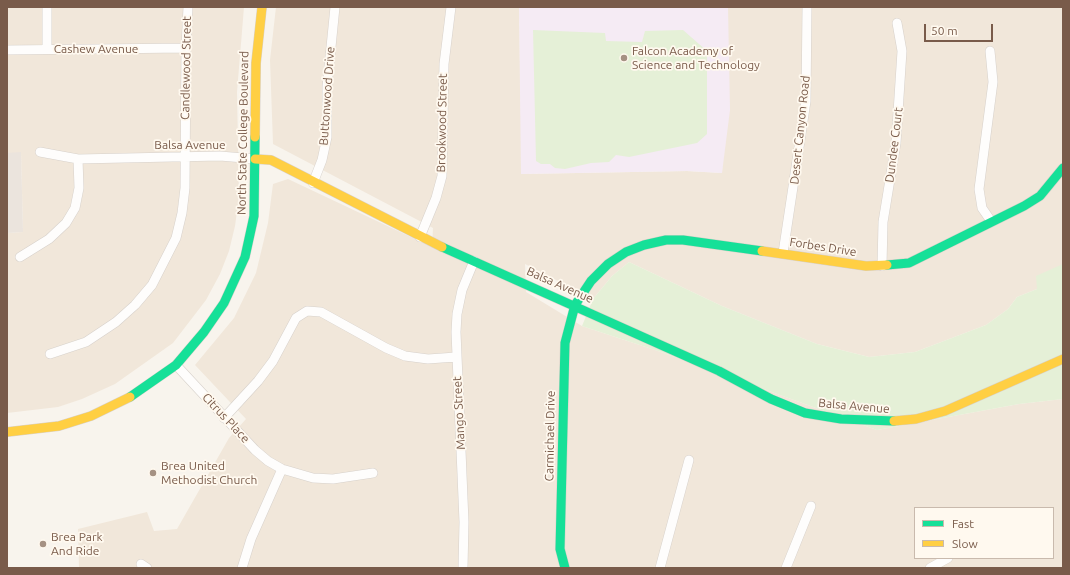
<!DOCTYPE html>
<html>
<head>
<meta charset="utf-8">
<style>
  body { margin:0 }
  #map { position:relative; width:1070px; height:575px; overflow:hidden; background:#f8f4ed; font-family:Ubuntu,sans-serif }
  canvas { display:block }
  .frame { position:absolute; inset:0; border:8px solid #795b4a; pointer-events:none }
  .legend { position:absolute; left:914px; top:507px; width:140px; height:52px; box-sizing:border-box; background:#fff9ef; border:1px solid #c9baad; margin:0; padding:5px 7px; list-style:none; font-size:12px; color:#795b4a }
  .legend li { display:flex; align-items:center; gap:8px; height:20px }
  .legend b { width:20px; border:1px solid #c9baad }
  .scale { position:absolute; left:924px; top:24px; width:69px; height:18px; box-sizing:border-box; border:2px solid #795b4a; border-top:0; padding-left:5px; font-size:12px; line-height:14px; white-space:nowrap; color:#795b4a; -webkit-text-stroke:3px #fff9ef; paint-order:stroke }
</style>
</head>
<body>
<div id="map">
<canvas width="1070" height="575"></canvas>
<div class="frame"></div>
<ul class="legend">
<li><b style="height:5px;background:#16e098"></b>Fast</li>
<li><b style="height:5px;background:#ffcf43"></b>Slow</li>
</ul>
<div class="scale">50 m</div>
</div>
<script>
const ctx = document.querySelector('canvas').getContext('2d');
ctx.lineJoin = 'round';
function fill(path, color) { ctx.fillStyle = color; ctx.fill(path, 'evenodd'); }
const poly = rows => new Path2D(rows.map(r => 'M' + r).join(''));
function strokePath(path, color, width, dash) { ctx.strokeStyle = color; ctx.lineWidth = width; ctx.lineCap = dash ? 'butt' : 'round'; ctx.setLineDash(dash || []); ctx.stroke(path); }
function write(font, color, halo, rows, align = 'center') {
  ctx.font = font + ' Ubuntu,sans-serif'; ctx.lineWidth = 3.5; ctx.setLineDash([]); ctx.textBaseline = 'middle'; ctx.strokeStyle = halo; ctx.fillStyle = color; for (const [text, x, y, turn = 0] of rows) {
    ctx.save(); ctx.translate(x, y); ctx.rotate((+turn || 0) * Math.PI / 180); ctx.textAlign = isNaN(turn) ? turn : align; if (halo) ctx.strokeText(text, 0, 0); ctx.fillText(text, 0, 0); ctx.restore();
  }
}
fill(poly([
  [7,7,244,7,237,92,239,197,235,226,229,251,220,274,206,300,173,343,115,384,82,399,58,407,7,413,7,233,23,232,21,153,7,153],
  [276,7,519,7,522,174,687,171,722,173,727,7,1063,7,1063,264,1037,289,1017,297,1008,309,986,325,915,352,869,357,817,344,722,306,629,262,612,276,593,299,525,264,526,292,582,326,661,352,877,430,1019,404,1063,399,1063,568,79,568,78,529,147,512,154,531,177,529,229,438,246,419,195,365,234,318,256,273,268,223,273,184,288,179,432,247,433,228,273,144,270,60],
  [915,508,1053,508,1053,558,915,558]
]), '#f1e7da');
fill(poly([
  [21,152,23,232,7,233,7,153]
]), '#ebe4dd');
fill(poly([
  [519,7,728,7,730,110,722,173,687,171,521,174]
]), '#f5ebf4');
fill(poly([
  [533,30,605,33,606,41,642,42,645,31,683,30,707,51,707,134,697,143,629,157,616,155,609,162,591,163,565,169,555,168,550,164,541,164,536,161],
  [629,262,722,306,817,344,869,357,915,352,986,325,1008,309,1017,297,1037,289,1036,276,1063,264,1063,399,1019,404,877,430,661,352,582,326,593,299,612,276]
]), '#e5f0d7');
const street = poly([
  [47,7,47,49],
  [7,50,186,48],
  [990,51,993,82,979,189,982,208,991,221],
  [40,152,78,159,220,156,255,159],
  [313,183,322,160,327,137,327,87,335,7],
  [420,237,436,198,442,176,444,64,451,7],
  [783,253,806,101,807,7],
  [20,257,49,239,66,223,75,208,79,188,78,159],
  [882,266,883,222,896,143,902,51,897,23],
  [50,354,86,342,116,322,135,305,152,285,176,238,182,213,185,188,186,48,188,7],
  [176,365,255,450,268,461,282,469,313,478,333,479,373,473],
  [224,418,258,381,273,361,296,318,307,311,321,312,386,348,405,356,428,359,456,357],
  [141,564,147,568],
  [242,568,251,539,282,469],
  [463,568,464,522,456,332,457,314,462,290,474,261],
  [660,568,689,460],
  [786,568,811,506],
  [930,568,948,558]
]);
const fast = poly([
  [442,247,719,371,771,399,805,413,841,419,894,421],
  [887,265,909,263,1024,206,1040,196,1063,168],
  [130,397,176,365,204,332,224,303,245,257,254,216,255,137],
  [565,568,560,549,565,343,575,305,591,281,608,264,626,252,644,245,666,240,683,240,762,251]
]);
const slow = poly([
  [255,137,256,63,262,7],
  [255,159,271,160,442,247],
  [762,251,866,266,887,265],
  [894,421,916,419,945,411,1063,359],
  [7,432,59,426,91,416,130,397]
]);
strokePath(street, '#d7d1cb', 10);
strokePath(fast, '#d8d0c9', 10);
strokePath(slow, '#d8d0c9', 10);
strokePath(street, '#fefdfc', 9);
strokePath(fast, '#16e098', 9);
strokePath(slow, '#ffcf43', 9);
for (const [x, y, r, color] of [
  [624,58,4,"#a59183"],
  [153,473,4,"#a59183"],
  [43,544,4,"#a59183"]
]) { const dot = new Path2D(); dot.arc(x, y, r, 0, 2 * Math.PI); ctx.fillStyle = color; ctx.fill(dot); strokePath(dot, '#fff9ef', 1.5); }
write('12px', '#795b4a', '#fff9ef', [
  ["Cashew Avenue",96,49],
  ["Candlewood Street",186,68,-89],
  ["Buttonwood Drive",327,96,-86],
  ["Brookwood Street",442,123,-89],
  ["Desert Canyon Road",800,130,-84],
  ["North State College Boulevard",243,133,-89],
  ["Balsa Avenue",190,145],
  ["Dundee Court",894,145,-83],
  ["Forbes Drive",823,247,9],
  ["Balsa Avenue",560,285,24],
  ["Balsa Avenue",854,406,5],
  ["Mango Street",459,413,-93],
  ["Citrus Place",226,418,47],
  ["Carmichael Drive",550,436,-89]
]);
write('12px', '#795b4a', '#fff9ef', [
  ["Falcon Academy of",632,51],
  ["Science and Technology",632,65],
  ["Brea United",161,466],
  ["Methodist Church",161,480],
  ["Brea Park",51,537],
  ["And Ride",51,551]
], 'left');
</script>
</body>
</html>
